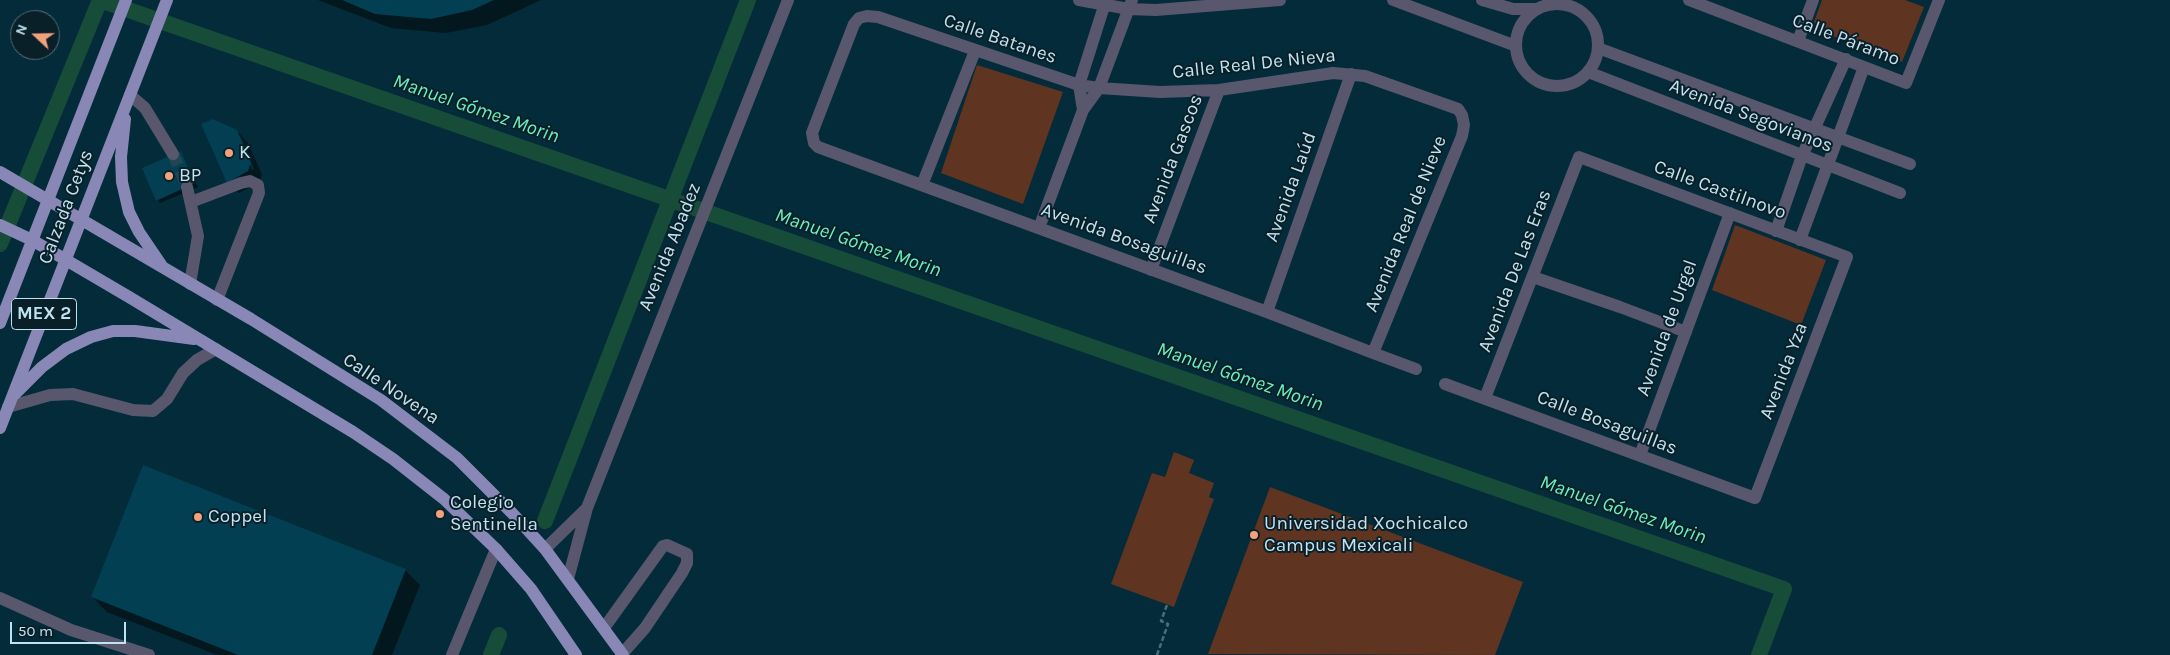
<!DOCTYPE html>
<html>
<head>
<meta charset="utf-8">
<style>
  body { margin:0 }
  #map { position:relative; width:2170px; height:655px; overflow:hidden; background:#042b39; font-family:Karla,sans-serif }
  canvas { display:block }
  .north { position:absolute; left:10px; top:10px; width:50px; height:50px; box-sizing:border-box; background:#0a2029; border:1px solid #536e79; border-radius:50%; rotate:291deg; font-size:14px; font-weight:700; line-height:20px; text-align:center; color:#c1e2f0 }
  .north::after { content:''; display:block; margin:auto; width:18px; height:22px; background:#f1a17c; clip-path:polygon(50% 0,100% 100%,50% 72%,0 100%) }
  .scale { position:absolute; left:10px; top:622px; width:116px; height:22px; box-sizing:border-box; border:2px solid #c1e2f0; border-top:0; padding-left:6px; font-size:15px; line-height:18px; white-space:nowrap; color:#c1e2f0; -webkit-text-stroke:4px #0a2029; paint-order:stroke }
</style>
</head>
<body>
<div id="map">
<canvas width="2170" height="655"></canvas>
<div class="north">N</div>
<div class="scale">50 m</div>
</div>
<script>
const ctx = document.querySelector('canvas').getContext('2d');
ctx.lineJoin = 'round';
function fill(path, color) { ctx.fillStyle = color; ctx.fill(path, 'evenodd'); }
const poly = rows => new Path2D(rows.map(r => 'M' + r).join(''));
function strokePath(path, color, width, dash) { ctx.strokeStyle = color; ctx.lineWidth = width; ctx.lineCap = dash ? 'butt' : 'round'; ctx.setLineDash(dash || []); ctx.stroke(path); }
function write(font, color, halo, rows, align = 'center') {
  ctx.font = font + ' Karla,sans-serif'; ctx.lineWidth = 4; ctx.setLineDash([]); ctx.textBaseline = 'middle'; ctx.strokeStyle = halo; ctx.fillStyle = color; for (const [text, x, y, turn = 0] of rows) {
    ctx.save(); ctx.translate(x, y); ctx.rotate((+turn || 0) * Math.PI / 180); ctx.textAlign = isNaN(turn) ? turn : align; if (halo) ctx.strokeText(text, 0, 0); ctx.fillText(text, 0, 0); ctx.restore();
  }
}
fill(poly([
  [1822,0,1905,0,1924,7,1902,62,1819,31,1814,22],
  [977,65,1063,92,1023,204,941,173],
  [1735,225,1826,260,1801,325,1712,290],
  [1174,452,1194,460,1189,473,1214,483,1209,497,1214,499,1174,607,1111,584,1152,473,1165,477],
  [1270,487,1523,582,1495,655,1208,654]
]), '#5f3521');
fill(poly([
  [318,0,541,0,487,25,446,33,391,28],
  [237,131,248,143,262,175,259,182,239,193,228,182],
  [239,137,241,137,254,169,252,170],
  [181,152,198,187,160,203,157,200],
  [405,570,420,585,392,655,217,655,107,612,92,597]
]), '#0007');
strokePath(poly([
  [0,244,100,0,1784,589,1759,655],
  [545,521,748,0],
  [491,655,499,635]
]), '#174c39', 16);
fill(poly([
  [342,0,494,0,472,10,431,19,375,14],
  [213,119,237,130,251,163,248,171,227,183,201,124],
  [181,151,195,183,156,201,142,168],
  [143,465,406,569,372,655,238,655,91,597]
]), '#023f52');
strokePath(poly([
  [173,154,187,187]
]), '#204654', 12, [12, 6]);
strokePath(poly([
  [1157,655,1168,624,1161,621,1167,605]
]), '#496e7c', 2.5, [5, 2.5]);
strokePath(poly([
  [1079,0,1129,9,1156,10,1280,0],
  [1393,0,1516,46],
  [1482,0,1513,9,1537,9],
  [1689,0,1906,83,1939,0],
  '1516 45a41 41 0 1 1 82 0a41 41 0 1 1-82 0Z',
  [1798,41,1813,0],
  [1598,48,1910,164],
  [1588,72,1900,193],
  [130,95,145,108,173,154],
  [1083,110,1079,85,1106,0],
  [922,185,975,51],
  [187,187,198,236,190,284],
  [191,202,241,183,250,181,258,185,259,193,217,300],
  [1039,228,1083,110,1099,88,1132,0],
  [1776,231,1802,156,1846,59],
  [1800,240,1864,67],
  [1151,270,1219,90],
  [1533,277,1620,307,1686,332],
  [1267,312,1351,74],
  [1373,353,1462,136,1464,125,1462,115,1458,109,1365,76,1333,73,1219,90,1160,92,1099,88,1079,85,878,17,867,16,859,18,854,24,812,133,814,143,818,147,1267,312,1373,353,1416,369],
  [1445,384,1755,498,1847,257,1579,157,1485,398],
  [8,407,50,395,73,394,133,410,153,411,167,399,183,373,197,360,216,349],
  [1640,455,1730,213],
  [545,549,587,508],
  [568,579,587,508,788,0],
  [0,598,71,630,149,655],
  [604,628,663,546,667,545,687,554,687,563,682,573,645,628,622,654],
  [452,655,496,549]
]), '#58576e', 12);
strokePath(poly([
  [125,119,121,157,122,182,129,212,139,232,162,266],
  [0,172,251,319,381,400,457,458,512,513,545,549,623,655],
  [0,225,32,240,129,297,353,432,393,459,444,499,496,549,531,589,576,655],
  [0,323,126,0],
  [15,394,42,367,66,349,91,337,113,331,135,331,194,339],
  [0,428,167,0]
]), '#8887b5', 12);
for (const [x, y, r, color] of [
  [229,153,5,"#f1a17c"],
  [169,176,5,"#f1a17c"],
  [440,514,5,"#f1a17c"],
  [198,517,5,"#f1a17c"],
  [1254,535,5,"#f1a17c"]
]) { const dot = new Path2D(); dot.arc(x, y, r, 0, 2 * Math.PI); ctx.fillStyle = color; ctx.fill(dot); strokePath(dot, '#0a2029', 2); }
for (const [x, y, w] of [
  [44,314,65]
]) { const box = new Path2D(); box.roundRect(x - w / 2, y - 15.5, w, 31, 4); ctx.fillStyle = '#0a2029'; ctx.fill(box); strokePath(box, '#c1e2f0', 1); }
write('bold 18px', '#c1e2f0', null, [
  ["MEX 2",44,314]
]);
write('19px', '#c1e2f0', '#0a2029', [
  ["Calle Batanes",1000,39,19],
  ["Calle Páramo",1846,40,21],
  ["Calle Real De Nieva",1254,64,-6],
  ["Avenida Segovianos",1751,116,21],
  ["Avenida Gascos",1173,159,-69],
  ["Avenida Laúd",1291,187,-70],
  ["Calle Castilnovo",1720,190,20],
  ["Calzada Cetys",66,207,-69],
  ["Avenida Real de Nieve",1406,224,-68],
  ["Avenida Bosaguillas",1124,239,20],
  ["Avenida Abadez",670,247,-68],
  ["Avenida De Las Eras",1515,271,-69],
  ["Avenida de Urgel",1667,328,-70],
  ["Avenida Yza",1784,371,-69],
  ["Calle Novena",391,389,34],
  ["Calle Bosaguillas",1607,423,21]
]);
write('19px', '#c1e2f0', '#0a2029', [
  ["K",239,153],
  ["BP",179,176],
  ["Colegio",450,503],
  ["Sentinella",450,525],
  ["Coppel",208,517],
  ["Universidad Xochicalco",1264,524],
  ["Campus Mexicali",1264,546]
], 'left');
write('italic 20px', '#6bf0be', '#0a2029', [
  ["Manuel Gómez Morin",476,109,19],
  ["Manuel Gómez Morin",858,243,19],
  ["Manuel Gómez Morin",1240,377,19],
  ["Manuel Gómez Morin",1623,510,19]
]);
</script>
</body>
</html>
